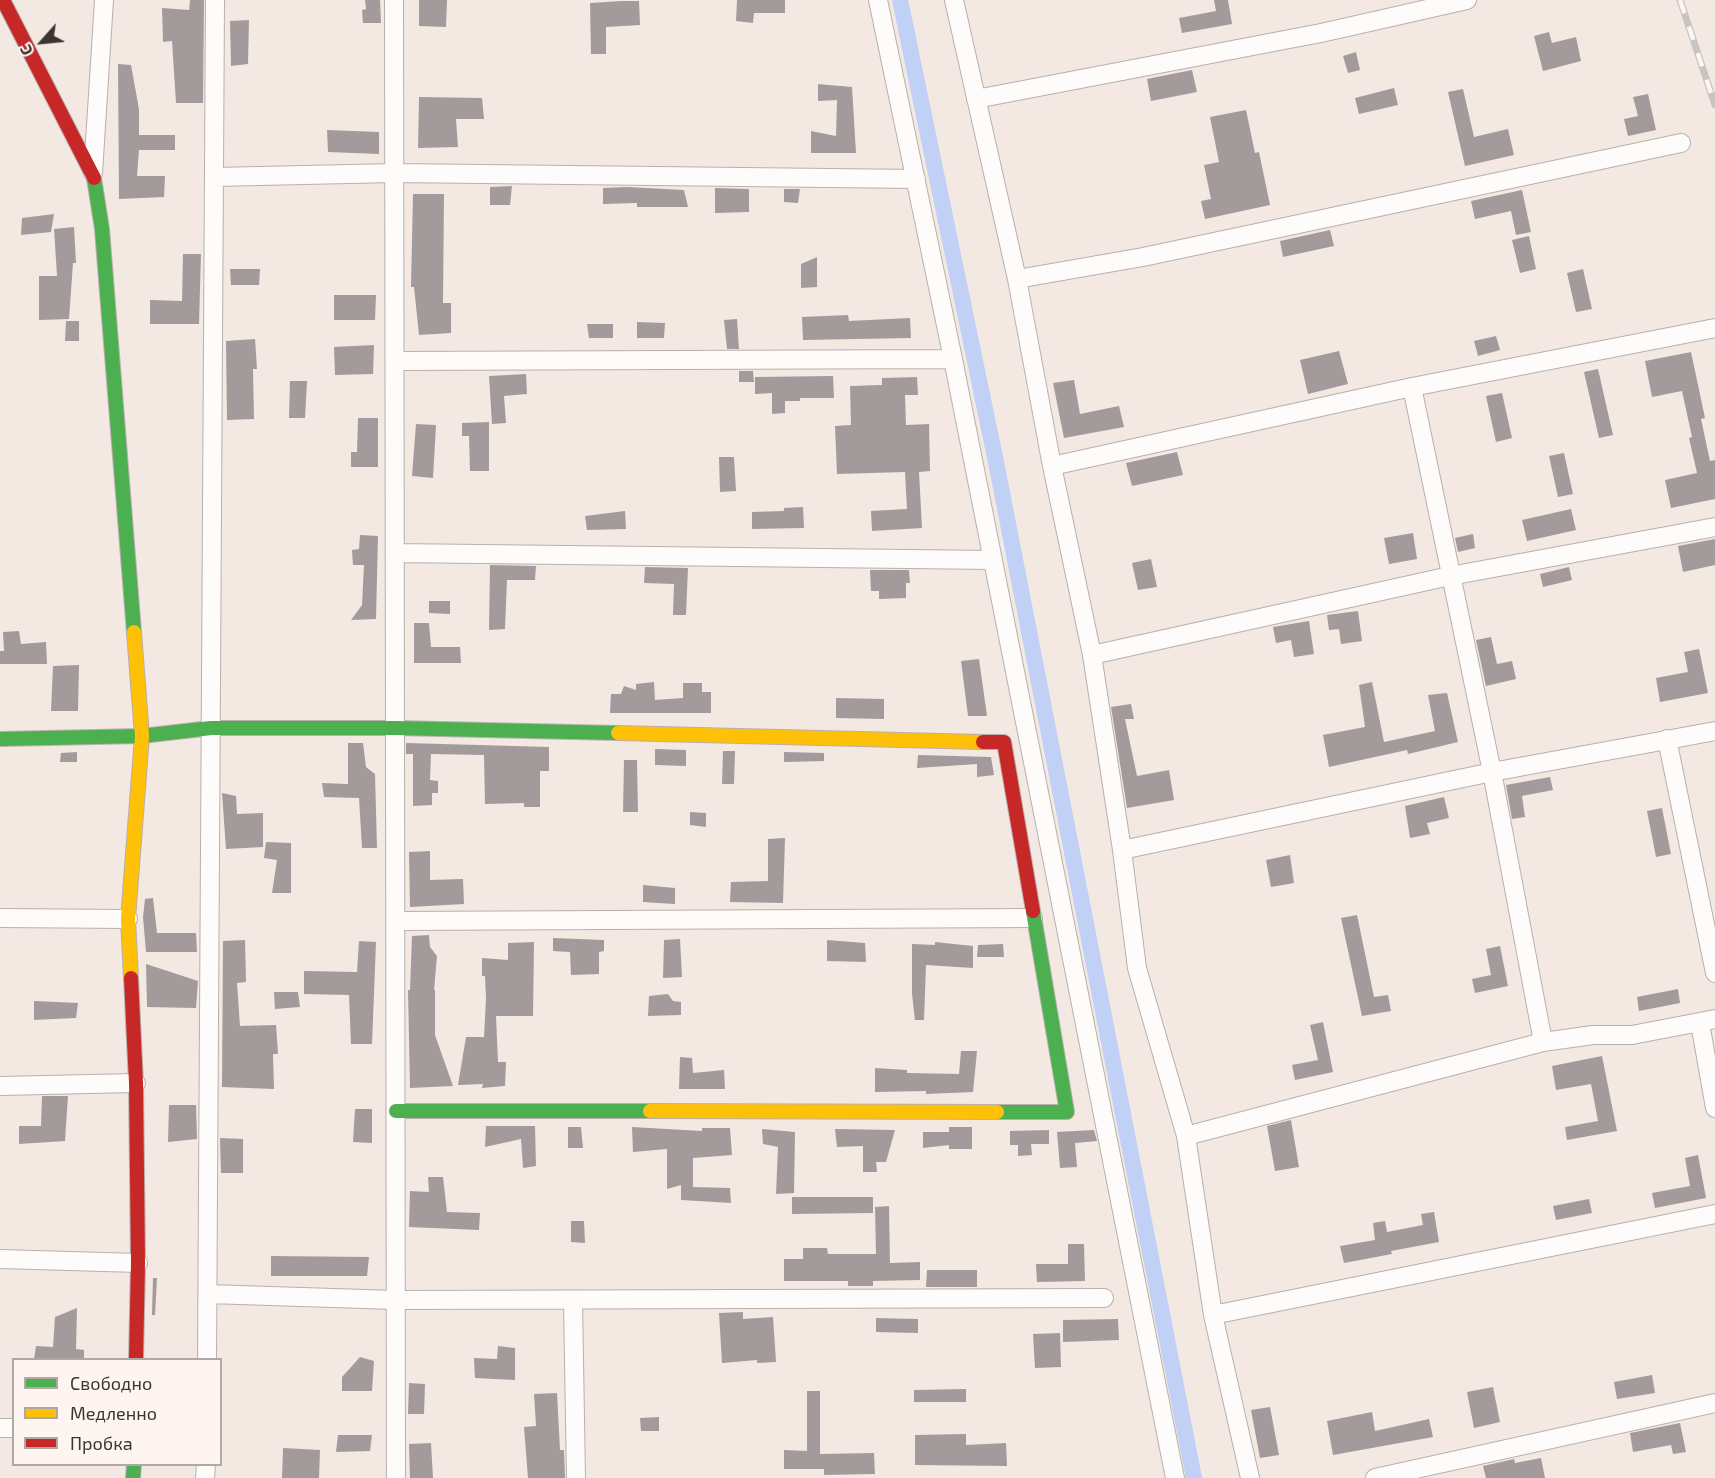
<!DOCTYPE html>
<html>
<head>
<meta charset="utf-8">
<style>
  body { margin:0 }
  #map { position:relative; width:1715px; height:1478px; overflow:hidden; background:#f3e8e2; font-family:"Exo 2",sans-serif }
  canvas { display:block }
  .legend { position:absolute; left:12px; top:1358px; width:210px; height:108px; box-sizing:border-box; background:#fef5f1; border:2px solid #b0a8a4; margin:0; padding:8px 10px; list-style:none; font-size:18px; color:#3c3430 }
  .legend li { display:flex; align-items:center; gap:12px; height:30px }
  .legend b { width:30px; border:2px solid #b0a8a4 }
  .north { position:absolute; left:12px; top:12px; width:60px; height:60px; -webkit-text-stroke:4px #fef5f1; paint-order:stroke; rotate:243deg; font-size:16px; font-weight:700; line-height:24px; text-align:center; color:#3c3430 }
  .north::after { content:''; display:block; margin:auto; width:21px; height:27px; background:#3c3430; clip-path:polygon(50% 0,100% 100%,50% 72%,0 100%) }
</style>
</head>
<body>
<div id="map">
<canvas width="1715" height="1478"></canvas>
<ul class="legend">
<li><b style="height:8px;background:#4caf50"></b>Свободно</li>
<li><b style="height:8px;background:#ffc107"></b>Медленно</li>
<li><b style="height:8px;background:#c62828"></b>Пробка</li>
</ul>
<div class="north">С</div>
</div>
<script>
const ctx = document.querySelector('canvas').getContext('2d');
ctx.lineJoin = 'round';
const poly = rows => new Path2D(rows.map(r => 'M' + r).join(''));
function strokePath(path, color, width, dash) { ctx.strokeStyle = color; ctx.lineWidth = width; ctx.lineCap = dash ? 'butt' : 'round'; ctx.setLineDash(dash || []); ctx.stroke(path); }
function fill(path, color) { ctx.fillStyle = color; ctx.fill(path, 'evenodd'); }
strokePath(poly([
  [900,0,996,462,1194,1478]
]), '#c1d0f5', 16);
fill(poly([
  [190,0,204,0,203,103,176,103,172,41,163,42,162,8,189,10],
  [365,0,380,0,381,23,363,23,362,10,366,9],
  [419,0,447,0,446,27,419,26],
  [737,0,785,0,785,13,754,13,753,23,736,21],
  [1214,0,1228,0,1232,24,1182,33,1179,18,1216,11],
  [623,1,639,1,640,25,606,27,606,54,591,54,590,3],
  [249,20,248,64,231,66,230,21],
  [1549,32,1552,43,1576,37,1581,61,1543,71,1534,36],
  [1356,52,1360,70,1348,73,1343,56],
  [118,64,131,65,139,109,139,135,175,135,175,150,139,150,137,176,165,176,164,197,119,199],
  [1192,70,1197,92,1151,101,1147,79],
  [818,84,852,87,856,153,811,153,811,131,836,136,837,100,818,101],
  [1394,88,1398,105,1359,114,1355,98],
  [1463,89,1474,137,1508,129,1514,155,1465,166,1448,92],
  [1648,94,1656,130,1628,136,1624,119,1638,116,1633,97],
  [419,97,482,98,484,119,456,119,458,147,418,148],
  [1246,110,1255,153,1259,152,1270,205,1205,219,1201,201,1211,199,1204,165,1219,162,1210,117],
  [327,130,379,132,379,154,328,152],
  [512,186,510,205,490,205,490,187],
  [627,187,684,190,688,207,637,207,637,203,603,204,603,188],
  [715,188,749,189,749,212,715,213],
  [784,189,800,189,798,203,784,202],
  [1522,190,1531,232,1516,235,1511,211,1475,219,1471,201],
  [413,194,444,194,443,303,451,303,451,333,419,335,414,287,411,287],
  [54,214,51,232,21,235,22,218],
  [74,227,76,263,73,263,69,319,39,320,39,276,57,276,54,229],
  [1330,230,1334,246,1283,257,1280,241],
  [1529,236,1536,269,1520,273,1512,240],
  [183,254,201,254,199,324,150,324,150,300,182,301],
  [817,257,817,287,801,288,801,264],
  [230,269,260,269,259,285,231,285],
  [1583,269,1592,309,1576,312,1567,273],
  [334,295,376,295,375,320,334,320],
  [848,315,849,321,910,318,911,338,803,340,802,317],
  [737,319,739,349,727,349,724,320],
  [66,321,79,321,79,341,65,341],
  [637,322,665,323,664,338,637,338],
  [587,324,613,324,613,338,589,338],
  [1496,336,1500,350,1478,356,1474,341],
  [255,339,257,369,253,369,254,419,227,420,226,341],
  [374,345,373,374,335,375,334,347],
  [1339,351,1348,384,1308,394,1300,360],
  [1691,352,1705,418,1701,419,1710,461,1715,460,1715,499,1671,508,1665,480,1697,473,1689,438,1692,437,1682,391,1652,397,1645,361],
  [1598,369,1613,435,1599,438,1584,372],
  [739,371,753,371,754,382,739,382],
  [526,374,527,394,504,396,506,423,492,424,489,376],
  [833,376,834,398,800,398,800,401,785,401,785,413,772,414,772,393,755,394,755,377],
  [917,377,918,395,905,395,906,425,929,424,930,471,919,472,922,528,872,531,871,511,907,509,905,472,837,474,835,426,851,425,850,386,882,385,882,378],
  [1074,380,1080,414,1119,406,1124,427,1064,438,1053,383],
  [290,381,307,381,305,418,289,418],
  [1502,393,1512,438,1496,442,1486,396],
  [358,418,378,418,378,467,351,467,351,452,357,452],
  [489,422,489,471,470,471,469,436,462,436,462,423],
  [416,424,436,425,433,478,412,476],
  [1177,452,1183,475,1132,486,1126,463],
  [1564,453,1573,494,1558,497,1549,456],
  [719,457,734,457,736,491,720,492],
  [803,507,804,528,752,529,752,512,784,511,784,508],
  [1571,509,1576,530,1527,541,1522,520],
  [625,511,626,529,587,530,585,516],
  [1413,533,1417,559,1389,564,1384,538],
  [1473,534,1475,548,1458,552,1455,538],
  [360,535,378,536,376,619,351,620,362,605,364,565,353,565,352,550,359,549],
  [1715,539,1715,565,1683,572,1678,546],
  [1151,559,1157,587,1138,590,1132,563],
  [490,565,536,566,535,580,507,580,505,629,489,630],
  [645,567,688,568,686,615,673,615,674,584,644,583],
  [1569,567,1572,580,1543,587,1540,574],
  [870,570,909,570,910,583,906,583,906,598,879,599,879,591,871,591],
  [429,601,450,601,450,614,429,613],
  [1358,611,1362,641,1341,644,1339,629,1329,630,1327,615],
  [1309,621,1314,654,1294,657,1291,640,1276,643,1273,627],
  [414,623,429,623,431,647,460,647,461,663,414,663],
  [19,631,21,644,46,642,47,664,0,664,0,651,4,651,3,632],
  [1491,637,1497,664,1512,661,1516,679,1486,686,1476,640],
  [1699,649,1708,693,1660,702,1656,678,1688,672,1684,652],
  [979,659,987,716,968,716,961,661],
  [79,665,78,711,51,711,53,666],
  [654,682,655,700,683,698,683,683,702,683,702,692,711,692,711,713,610,713,611,694,621,694,624,686,636,690,636,684],
  [1372,682,1384,742,1435,731,1428,695,1447,693,1458,742,1408,754,1407,750,1329,767,1323,735,1365,727,1359,685],
  [836,698,884,699,884,719,836,718],
  [1131,704,1134,719,1125,719,1137,776,1169,770,1174,800,1127,808,1111,707],
  [348,743,363,743,366,767,375,774,377,848,362,848,359,798,324,797,322,783,348,784],
  [406,743,549,747,549,771,540,771,540,807,524,807,524,803,485,804,484,755,431,754,430,780,438,781,438,793,432,793,432,805,413,806,413,754,406,754],
  [655,749,686,750,686,766,655,765],
  [723,751,735,751,734,784,722,784],
  [77,752,77,762,60,762,61,753],
  [784,752,824,753,824,761,784,762],
  [918,755,991,757,994,775,977,777,977,764,917,768],
  [624,760,637,760,638,812,623,812],
  [1550,777,1553,790,1522,796,1525,817,1512,819,1506,785],
  [222,793,236,796,237,814,263,813,263,847,226,849],
  [1444,797,1449,818,1427,823,1430,834,1410,838,1405,806],
  [1662,808,1671,854,1656,857,1647,811],
  [690,812,706,813,706,827,690,825],
  [785,838,783,903,730,902,731,882,768,881,768,839],
  [266,842,291,843,291,893,272,893,277,860,264,858],
  [430,851,430,880,463,879,464,904,410,907,409,852],
  [1290,855,1294,883,1271,887,1266,860],
  [643,885,675,888,675,904,643,902],
  [153,898,157,933,196,933,197,952,146,952,143,917,145,899],
  [1357,915,1374,997,1388,995,1391,1011,1362,1016,1341,918],
  [429,935,430,947,437,956,434,990,435,990,435,1035,453,1086,410,1088,408,990,410,990,412,936],
  [553,938,604,940,604,951,599,952,599,974,571,975,570,952,553,951],
  [680,939,682,977,663,978,664,940],
  [245,940,246,982,237,983,240,1026,276,1025,278,1054,273,1054,274,1089,222,1087,223,941],
  [827,940,865,943,866,962,827,961],
  [359,941,376,942,372,1044,351,1044,349,995,304,994,304,971,357,972],
  [534,942,533,1016,496,1016,498,1062,506,1062,505,1086,482,1088,483,1084,458,1085,466,1037,484,1037,486,998,485,976,482,976,482,958,508,960,508,943],
  [935,942,973,946,973,968,926,965,924,1020,915,1020,912,994,912,944,935,945],
  [1003,944,1004,957,977,957,978,945],
  [1500,946,1508,986,1475,993,1472,979,1491,975,1486,949],
  [146,964,198,981,196,1008,147,1007],
  [1678,989,1680,1003,1639,1011,1637,997],
  [274,992,298,992,300,1007,275,1009],
  [668,994,673,1001,681,1002,681,1015,648,1016,649,996],
  [34,1001,78,1003,76,1018,34,1020],
  [1323,1022,1333,1072,1295,1080,1292,1065,1318,1060,1310,1025],
  [961,1051,977,1051,973,1092,926,1094,926,1091,875,1092,875,1068,907,1070,907,1073,959,1074],
  [1602,1056,1617,1131,1567,1140,1565,1127,1598,1121,1591,1084,1556,1090,1552,1066],
  [680,1057,692,1058,693,1073,724,1070,725,1089,679,1089],
  [42,1096,68,1096,65,1141,19,1144,19,1126,41,1126],
  [169,1105,196,1105,197,1139,168,1142],
  [355,1109,372,1109,372,1143,353,1142],
  [1291,1120,1299,1167,1275,1171,1267,1126],
  [486,1126,535,1126,536,1166,523,1168,521,1139,485,1147],
  [568,1127,581,1127,583,1148,568,1148],
  [632,1127,702,1131,702,1128,730,1128,732,1155,693,1158,693,1187,730,1188,731,1203,681,1200,681,1185,667,1189,667,1149,633,1152],
  [949,1127,972,1127,972,1149,949,1149,949,1145,923,1148,923,1132,949,1132],
  [762,1129,795,1132,794,1193,776,1194,778,1147,763,1144],
  [835,1129,895,1130,886,1162,876,1162,877,1172,863,1172,863,1146,837,1147],
  [1049,1130,1049,1144,1031,1144,1032,1155,1018,1156,1018,1145,1010,1145,1010,1131],
  [1094,1130,1097,1141,1075,1143,1077,1167,1060,1168,1057,1132],
  [220,1138,243,1139,243,1173,221,1173],
  [1698,1155,1706,1198,1655,1208,1652,1193,1690,1186,1685,1158],
  [428,1177,443,1177,447,1212,480,1213,479,1230,409,1227,410,1191,429,1192],
  [792,1197,873,1197,873,1213,792,1214],
  [1589,1199,1592,1213,1556,1220,1553,1206],
  [889,1206,890,1263,920,1262,920,1280,873,1281,873,1286,848,1286,848,1281,784,1281,784,1259,803,1259,803,1248,827,1248,828,1254,876,1254,875,1207],
  [1434,1212,1439,1242,1391,1251,1392,1254,1344,1263,1340,1246,1375,1240,1373,1223,1385,1221,1387,1232,1423,1225,1421,1214],
  [571,1221,584,1221,585,1243,571,1242],
  [1068,1244,1084,1244,1085,1281,1037,1282,1036,1264,1068,1264],
  [271,1256,369,1257,367,1276,271,1276],
  [927,1270,977,1270,977,1287,926,1287],
  [153,1278,157,1278,155,1315,152,1315],
  [77,1308,76,1349,84,1350,84,1359,34,1359,36,1346,53,1347,55,1317],
  [743,1312,743,1319,773,1317,776,1362,757,1363,757,1360,722,1363,719,1313],
  [876,1318,918,1319,918,1333,876,1332],
  [1118,1319,1119,1340,1063,1342,1063,1320],
  [1060,1333,1061,1367,1035,1368,1033,1334],
  [498,1346,515,1348,515,1380,475,1378,474,1358,497,1359],
  [360,1357,374,1361,372,1391,342,1391,342,1377],
  [1652,1375,1655,1393,1617,1399,1614,1382],
  [409,1383,425,1384,424,1414,408,1414],
  [1493,1387,1500,1422,1474,1428,1467,1392],
  [966,1389,966,1402,914,1402,914,1390],
  [807,1391,820,1391,820,1454,874,1453,875,1474,824,1475,824,1469,784,1469,784,1450,807,1451],
  [557,1393,560,1450,564,1450,565,1478,528,1478,524,1427,536,1426,534,1394],
  [1270,1407,1279,1455,1260,1458,1251,1410],
  [1372,1412,1375,1431,1429,1419,1433,1437,1333,1455,1327,1421],
  [659,1417,659,1431,641,1431,640,1418],
  [1680,1423,1686,1452,1673,1454,1671,1445,1633,1452,1630,1433],
  [966,1434,966,1445,1006,1443,1007,1466,915,1465,915,1435],
  [338,1435,372,1435,370,1451,336,1452],
  [431,1443,433,1478,410,1478,409,1444],
  [283,1448,320,1450,319,1478,282,1478],
  [1541,1458,1545,1478,1486,1478,1483,1466,1514,1459,1515,1463]
]), '#a39b9b');
const street = poly([
  [394,0,396,1478],
  [878,0,953,359,1175,1478],
  [954,0,1017,279,1052,466,1092,655,1122,850,1137,968,1186,1136,1213,1315,1250,1478],
  [976,99,1321,33,1467,0],
  [93,173,104,0],
  [214,177,395,173,916,179],
  [1017,279,1143,257,1681,143],
  [395,361,953,359],
  [1412,387,1492,772,1543,1042],
  [1052,466,1412,387,1715,328],
  [395,553,993,560],
  [1092,655,1450,576,1715,527],
  [1667,739,1715,973],
  [1122,850,1492,772,1715,731],
  [0,918,128,919],
  [396,921,1033,918],
  [1700,1023,1715,1108],
  [0,1086,136,1083],
  [1186,1136,1543,1042,1593,1035,1632,1035,1715,1019],
  [0,1259,138,1263],
  [208,1294,396,1300,1104,1298],
  [573,1301,576,1478],
  [1213,1315,1715,1214],
  [207,1360,215,0],
  [0,1428,14,1428],
  [205,1478,206,1464],
  [1375,1478,1715,1403]
]);
const fast = poly([
  [94,178,102,229,134,632],
  [0,739,142,736,211,728,396,728,618,733],
  [396,1111,650,1111],
  [997,1112,1067,1112,1033,911],
  [133,1478,134,1464]
]);
const slow = poly([
  [618,733,983,742],
  [131,978,128,919,142,736,134,632],
  [650,1111,997,1112]
]);
const jam = poly([
  [3,0,94,178],
  [983,742,1004,742,1033,911],
  [131,978,136,1083,138,1263,136,1360]
]);
strokePath(street, '#b9b0ac', 20);
strokePath(fast, '#b9b0ac', 16);
strokePath(slow, '#b9b0ac', 16);
strokePath(jam, '#b9b0ac', 16);
strokePath(street, '#fdfcfb', 18);
strokePath(fast, '#4caf50', 14);
strokePath(slow, '#ffc107', 14);
strokePath(jam, '#c62828', 14);
const rail = poly([
  [1680,0,1715,105]
]);
strokePath(rail, '#c7c4c3', 7);
strokePath(rail, '#fef5f1', 4.5, [14]);
</script>
</body>
</html>
